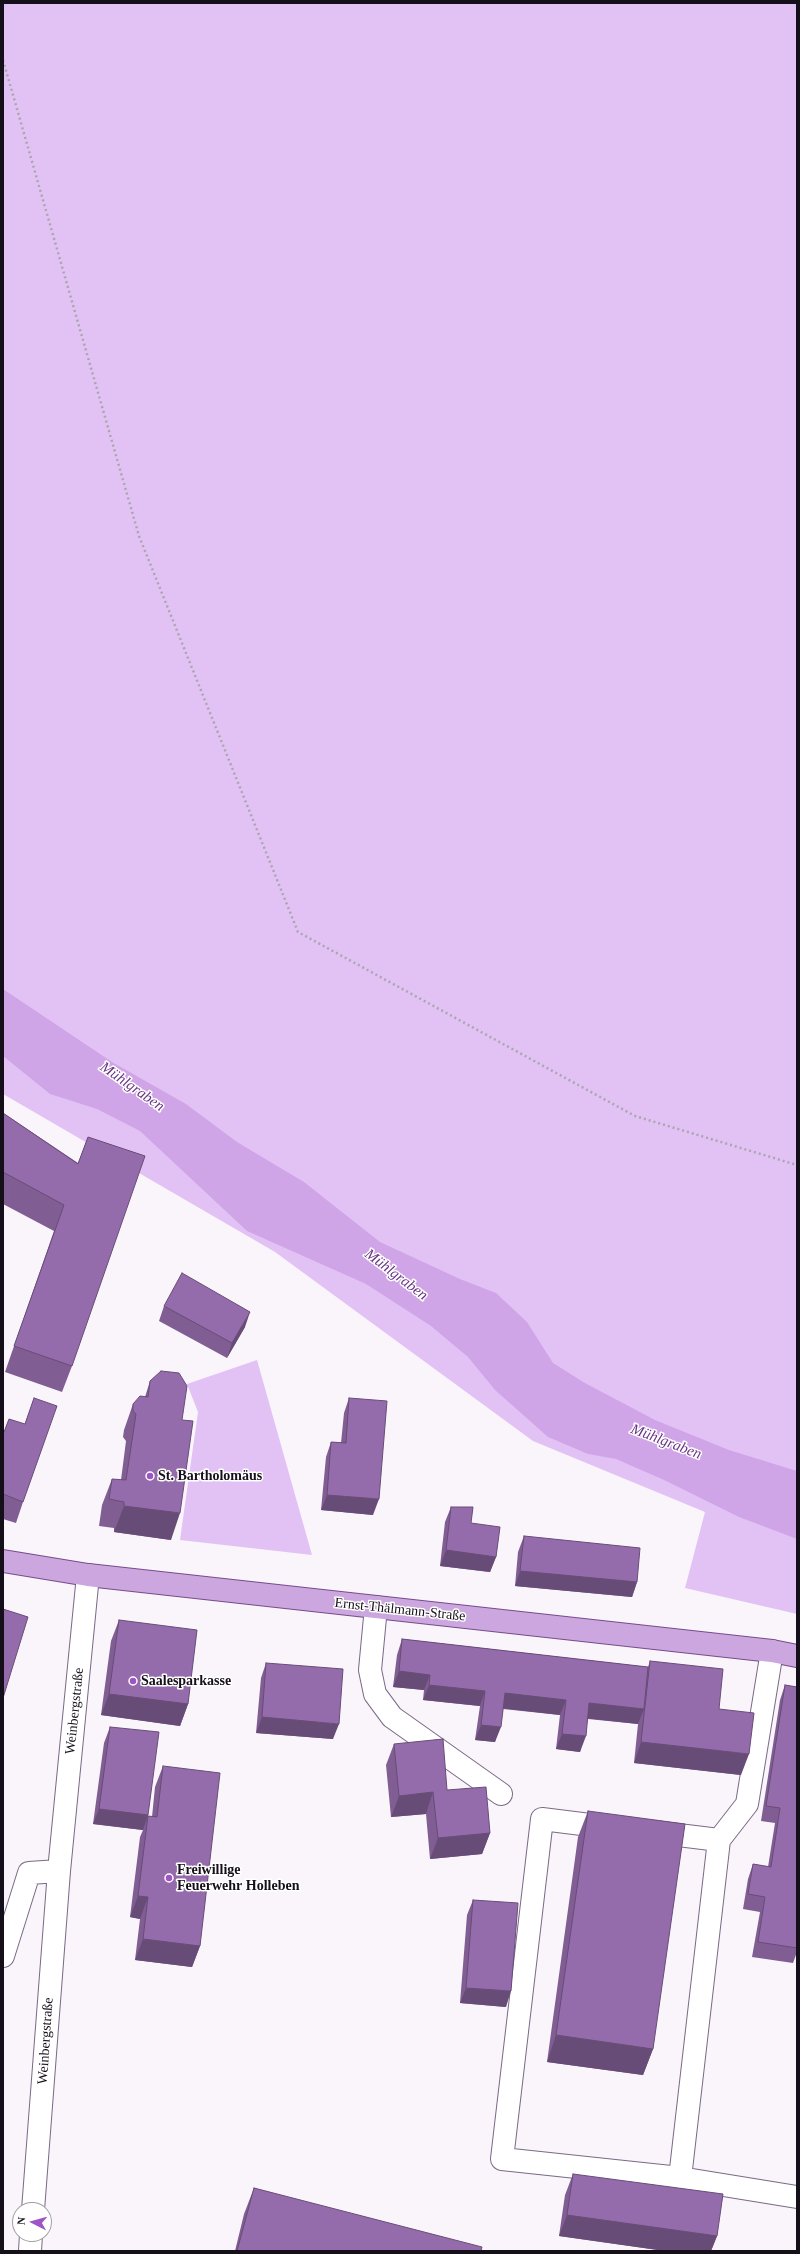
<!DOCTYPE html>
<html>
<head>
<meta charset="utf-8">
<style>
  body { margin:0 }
  #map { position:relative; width:800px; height:2254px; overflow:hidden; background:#f9f5fb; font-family:"Times New Roman",serif }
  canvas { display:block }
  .frame { position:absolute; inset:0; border:4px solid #150f19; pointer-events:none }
  .north { position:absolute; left:12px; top:2202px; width:40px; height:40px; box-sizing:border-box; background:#fff; border:1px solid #a19fa3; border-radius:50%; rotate:276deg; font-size:11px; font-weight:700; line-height:16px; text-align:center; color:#150f19 }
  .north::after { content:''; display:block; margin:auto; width:14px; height:18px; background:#9f54c6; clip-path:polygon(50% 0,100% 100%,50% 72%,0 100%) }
</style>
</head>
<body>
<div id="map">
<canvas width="800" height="2254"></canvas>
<div class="frame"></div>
<div class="north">N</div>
</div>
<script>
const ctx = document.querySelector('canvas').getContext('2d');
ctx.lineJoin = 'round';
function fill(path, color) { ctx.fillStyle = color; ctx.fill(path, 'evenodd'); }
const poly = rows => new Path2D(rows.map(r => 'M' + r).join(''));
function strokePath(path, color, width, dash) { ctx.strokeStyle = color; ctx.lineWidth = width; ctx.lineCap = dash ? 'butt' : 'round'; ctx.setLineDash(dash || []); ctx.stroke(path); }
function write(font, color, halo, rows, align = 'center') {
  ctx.font = font + ' "Times New Roman",serif'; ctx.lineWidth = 3; ctx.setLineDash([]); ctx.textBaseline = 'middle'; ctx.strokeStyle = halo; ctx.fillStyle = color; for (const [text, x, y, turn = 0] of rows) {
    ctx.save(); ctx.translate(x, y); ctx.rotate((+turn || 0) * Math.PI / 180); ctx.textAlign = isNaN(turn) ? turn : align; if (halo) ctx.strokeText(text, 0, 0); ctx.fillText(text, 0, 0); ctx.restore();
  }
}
fill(poly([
  [3,3,797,3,797,1614,685,1588,705,1512,533,1441,275,1252,3,1094],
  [257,1360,312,1555,180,1540,198,1412,187,1384]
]), '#e2c2f5');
fill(poly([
  [3,989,112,1062,186,1104,237,1142,304,1182,380,1242,460,1279,496,1293,527,1322,553,1363,585,1383,655,1420,729,1450,797,1471,797,1539,739,1517,664,1480,616,1459,588,1454,548,1437,495,1390,468,1357,431,1326,366,1284,247,1231,140,1131,97,1109,50,1094,3,1056]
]), '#d0a5e8');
const minor = poly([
  [376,1607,370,1670,375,1694,392,1717,501,1794],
  [614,1828,542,1819,502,2159,680,2178,719,1840,747,1804,772,1651],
  [654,1832,719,1840],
  [3,1956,29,1873,59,1871],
  [680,2178,797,2197],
  [33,2210,59,1871,88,1575],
  [30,2251,31,2234]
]);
const major = poly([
  [3,1561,88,1575,772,1651,797,1656]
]);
strokePath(minor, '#7b6a86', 24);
strokePath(major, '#764c8c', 24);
strokePath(poly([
  [3,60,139,536,298,932,635,1116,797,1165]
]), '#aaa6ad', 2.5, [2, 3]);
strokePath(minor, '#fff', 22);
strokePath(major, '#cca7df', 22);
fill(poly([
  [3,1113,78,1163,88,1137,72,1366,62,1392,5,1372,54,1231,3,1204],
  [164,1306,245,1327,227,1358,159,1321],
  [150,1381,182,1420,171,1540,114,1532,114,1528,99,1526,102,1505,112,1479,121,1480,126,1441,123,1437,124,1430,133,1404,145,1397],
  [34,1398,23,1502,16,1523,3,1519,3,1432,4,1432,25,1424],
  [349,1398,373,1515,321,1510,326,1457,331,1442,341,1443,344,1413],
  [451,1507,471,1523,496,1557,490,1572,440,1566,445,1522],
  [524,1536,637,1582,632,1597,515,1586,518,1552],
  [119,1620,188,1704,180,1726,101,1715,111,1641],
  [402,1639,648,1667,650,1661,719,1709,741,1775,634,1763,638,1724,588,1719,580,1752,556,1749,560,1715,503,1709,495,1742,475,1740,480,1706,423,1700,424,1690,393,1687,397,1655],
  [266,1663,333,1739,256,1733,261,1678],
  [785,1685,797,1687,797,1952,793,1963,752,1957,760,1912,743,1909,748,1879,753,1864,768,1867,775,1823,761,1821,780,1700],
  [110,1727,148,1815,148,1816,152,1817,155,1787,163,1766,200,1946,192,1967,135,1960,140,1919,130,1917,140,1837,143,1830,93,1824,104,1743],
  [394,1744,447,1790,490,1833,482,1854,430,1859,426,1814,391,1817,386,1765],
  [588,1811,653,2049,643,2075,547,2062,578,1837],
  [473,1900,506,2007,460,2003,467,1915],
  [573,2174,717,2236,711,2251,665,2251,559,2236,565,2195],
  [254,2188,481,2251,235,2251,244,2214]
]), '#805d93');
fill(poly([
  [250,1312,245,1327,227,1358,232,1343],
  [327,1495,379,1499,373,1515,321,1510],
  [124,1506,180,1513,171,1540,114,1532],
  [446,1550,496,1557,490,1572,440,1566],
  [520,1571,637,1582,632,1597,515,1586],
  [399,1671,430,1675,424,1690,393,1687],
  [429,1685,485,1691,480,1706,423,1700],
  [505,1693,566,1700,560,1715,500,1708],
  [109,1694,188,1704,180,1726,101,1715],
  [589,1703,644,1709,638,1724,584,1718],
  [262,1717,339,1724,333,1739,256,1733],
  [481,1725,501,1727,495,1742,475,1740],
  [562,1734,586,1736,580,1752,556,1749],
  [641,1742,749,1754,741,1775,634,1763],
  [433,1792,426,1814,391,1817,399,1796],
  [99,1809,148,1815,143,1830,93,1824],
  [490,1833,482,1854,430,1859,438,1838],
  [138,1896,148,1897,140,1919,130,1917],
  [143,1939,200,1946,192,1967,135,1960],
  [466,1988,511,1991,506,2007,460,2003],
  [556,2035,653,2049,643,2075,547,2062],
  [567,2215,717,2236,711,2251,665,2251,559,2236]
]), '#684c78');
const building = poly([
  [3,1113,78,1164,88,1137,145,1156,72,1366,14,1346,64,1205,3,1172,3,1113],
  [182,1273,250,1312,232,1343,164,1306,182,1273],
  [161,1371,179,1373,187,1386,182,1420,193,1421,180,1513,124,1506,124,1502,109,1499,112,1479,126,1480,136,1414,133,1411,133,1404,140,1396,148,1397,150,1381,161,1371],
  [34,1398,57,1406,23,1502,3,1494,3,1432,4,1432,9,1419,25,1424,34,1398],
  [349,1398,387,1401,379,1499,327,1495,331,1442,346,1443,349,1398],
  [451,1507,473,1507,471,1523,500,1527,496,1557,446,1550,451,1507],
  [524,1536,640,1548,637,1582,520,1571,524,1536],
  [3,1609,28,1617,3,1698,3,1609],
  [119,1620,197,1630,188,1704,109,1694,119,1620],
  [402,1639,648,1667,644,1709,589,1703,586,1736,562,1734,566,1700,505,1693,501,1727,481,1725,485,1691,429,1685,430,1675,399,1671,402,1639],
  [650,1661,723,1669,719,1709,754,1713,749,1754,641,1742,650,1661],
  [266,1663,343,1669,339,1724,262,1717,266,1663],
  [785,1685,797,1687,797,1948,758,1942,765,1897,748,1894,753,1864,771,1867,780,1808,766,1806,785,1685],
  [110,1727,159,1732,148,1815,99,1809,110,1727],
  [443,1739,447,1790,486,1787,490,1833,438,1838,433,1792,399,1796,394,1744,443,1739],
  [163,1766,220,1773,200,1946,143,1939,148,1897,138,1896,148,1816,157,1817,163,1766],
  [588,1811,685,1824,653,2049,556,2035,588,1811],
  [473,1900,518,1903,511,1991,466,1988,473,1900],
  [573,2174,723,2194,717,2236,567,2215,573,2174],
  [254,2188,482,2247,481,2251,237,2251,254,2188]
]);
fill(building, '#956cab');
strokePath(building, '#684c78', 1);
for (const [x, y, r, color] of [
  [150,1476,4,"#9f54c6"],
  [133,1681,4,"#9f54c6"],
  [169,1878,4,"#9f54c6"]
]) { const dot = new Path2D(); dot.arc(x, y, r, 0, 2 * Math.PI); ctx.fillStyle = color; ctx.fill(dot); strokePath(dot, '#fff', 1.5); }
write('bold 14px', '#150f19', '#fff', [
  ["St. Bartholomäus",158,1476],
  ["Saalesparkasse",141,1681],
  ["Freiwillige",177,1870],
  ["Feuerwehr Holleben",177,1886]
], 'left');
write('14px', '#150f19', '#fff', [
  ["Ernst-Thälmann-Straße",400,1610,6],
  ["Weinbergstraße",75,1711,-84],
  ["Weinbergstraße",46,2041,-86]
]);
write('italic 15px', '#693583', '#fff', [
  ["Mühlgraben",132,1087,35],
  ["Mühlgraben",396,1275,37],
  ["Mühlgraben",666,1442,21]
]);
</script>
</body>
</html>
